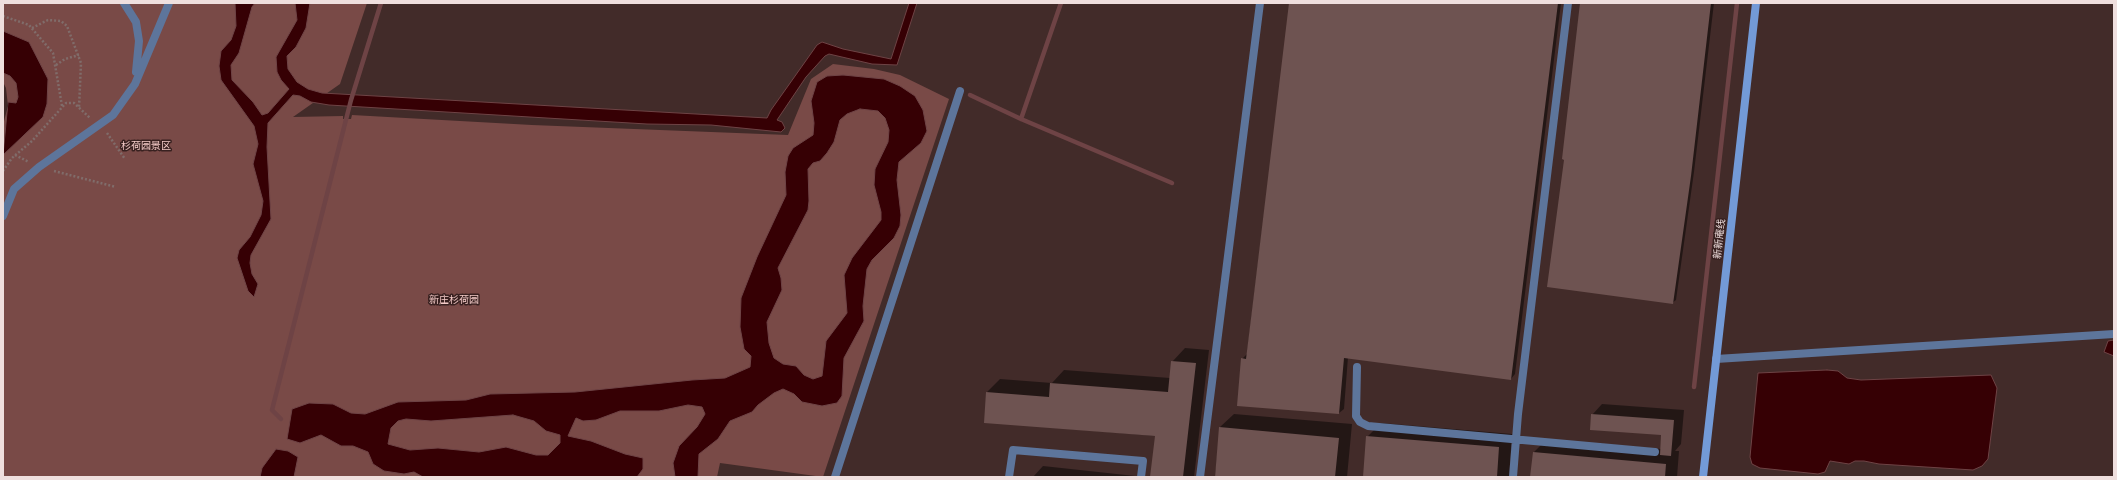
<!DOCTYPE html>
<html>
<head>
<meta charset="utf-8">
<style>
  body { margin:0 }
  #map { position:relative; width:2117px; height:480px; overflow:hidden; background:#422b29; font-family:"Varela Round",sans-serif }
  canvas { display:block }
  .frame { position:absolute; inset:0; border:4px solid #efdfde; pointer-events:none }
</style>
</head>
<body>
<div id="map">
<canvas width="2117" height="480"></canvas>
<div class="frame"></div>
</div>
<script>
const ctx = document.querySelector('canvas').getContext('2d');
ctx.lineJoin = 'round';
function fill(path, color) { ctx.fillStyle = color; ctx.fill(path, 'evenodd'); }
const poly = rows => new Path2D(rows.map(r => 'M' + r).join(''));
function strokePath(path, color, width, dash) { ctx.strokeStyle = color; ctx.lineWidth = width; ctx.lineCap = dash ? 'butt' : 'round'; ctx.setLineDash(dash || []); ctx.stroke(path); }
function write(font, color, halo, rows, align = 'center') {
  ctx.font = font + ' "Varela Round","Noto Sans SC",sans-serif'; ctx.lineWidth = 3; ctx.setLineDash([]); ctx.textBaseline = 'middle'; ctx.strokeStyle = halo; ctx.fillStyle = color; for (const [text, x, y, turn = 0] of rows) {
    ctx.save(); ctx.translate(x, y); ctx.rotate((+turn || 0) * Math.PI / 180); ctx.textAlign = isNaN(turn) ? turn : align; if (halo) ctx.strokeText(text, 0, 0); ctx.fillText(text, 0, 0); ctx.restore();
  }
}
fill(poly([
  [3,3,367,3,340,84,293,117,343,116,343,119,351,119,352,115,532,125,788,135,811,79,833,64,874,69,900,75,949,99,823,477,720,463,717,477,3,477]
]), '#794a47');
const water = poly([
  [235,3,255,3,252,7,239,53,231,65,232,80,253,102,262,115,268,113,289,89,281,80,277,72,276,57,297,20,295,3,310,3,306,28,296,47,287,56,288,69,297,82,308,89,322,93,767,118,771,110,817,45,822,42,843,49,891,59,909,3,917,3,897,65,872,64,829,54,825,56,806,77,777,120,782,122,785,128,781,132,711,125,647,124,329,105,311,102,300,96,293,95,268,123,267,147,271,219,251,255,250,263,252,274,258,284,254,297,248,291,237,258,239,250,250,237,261,215,263,201,253,164,258,144,254,126,221,80,219,66,221,51,231,40,236,26,235,3],
  [3,31,29,42,48,79,47,104,43,117,3,155,8,102,16,103,18,97,16,83,10,76,3,73,3,31],
  [843,75,884,79,900,86,915,96,923,110,927,131,921,143,899,162,897,180,901,215,900,226,894,238,872,260,867,269,863,306,864,321,844,358,842,396,837,403,822,406,802,402,794,394,783,389,774,393,758,405,752,412,730,421,718,439,699,454,698,477,675,477,673,463,679,446,697,427,705,414,702,407,688,405,659,411,620,411,596,420,583,421,576,418,568,436,591,441,625,454,643,458,643,469,637,477,423,477,414,472,404,474,384,471,373,464,368,452,353,446,341,446,321,435,300,443,287,439,292,409,309,403,333,404,351,413,365,414,398,402,466,400,490,394,575,392,692,380,725,378,750,367,751,356,744,349,740,327,741,298,757,257,786,195,785,172,788,156,793,148,813,135,814,123,811,101,817,82,827,76,843,75],
  [860,109,878,111,885,118,889,130,888,142,875,169,874,185,881,212,881,220,852,258,844,275,847,313,826,341,822,376,813,379,804,375,796,366,783,364,774,358,769,343,767,322,782,290,781,278,778,268,808,210,809,201,808,169,813,163,820,161,827,153,834,142,840,120,847,114,860,109],
  [513,415,534,421,546,431,560,435,560,443,548,455,536,455,506,447,479,452,438,448,410,450,388,444,391,428,398,421,406,419,431,421,513,415],
  [2114,340,2114,356,2104,352,2108,341,2114,340],
  [1827,370,1838,371,1847,378,1861,380,1991,375,1997,388,1988,459,1982,466,1973,470,1879,464,1864,461,1855,461,1849,464,1830,461,1825,472,1818,474,1760,468,1752,464,1750,457,1758,373,1827,370],
  [276,449,288,451,298,457,294,477,260,477,262,468,276,449]
]);
fill(water, '#360004');
strokePath(water, '#6e4345', 1);
fill(poly([
  [1290,3,1561,3,1515,374,1511,379,1348,357,1344,409,1339,413,1242,359,1247,354],
  [1581,3,1714,3,1694,172,1676,300,1672,303,1566,159],
  [3,82,6,88,8,106,3,125],
  [1185,348,1209,350,1194,477,1151,477,1156,436,985,422,987,392,1000,379,1052,383,1064,370,1170,378,1172,362],
  [1602,404,1684,410,1681,444,1675,451,1679,451,1677,477,1531,477,1534,452,1547,439,1661,449,1662,434,1592,415],
  [1234,414,1352,424,1347,477,1215,477,1220,427],
  [1381,423,1512,434,1509,477,1364,477,1367,437],
  [1043,466,1135,476,1134,477,1033,477]
]), '#0007');
strokePath(poly([
  [970,95,1021,119,1172,183],
  [1021,119,1061,3],
  [1694,387,1737,3],
  [281,419,272,410,351,100,381,3]
]), '#6e4345', 4.5);
fill(poly([
  [1289,3,1558,3,1511,380,1344,358,1339,414,1237,406,1241,358,1246,359,1253,302],
  [1580,3,1711,3,1691,176,1673,304,1547,287,1564,160,1562,159],
  [1171,361,1196,363,1183,477,1150,477,1155,436,984,423,986,392,1049,397,1050,383,1168,392],
  [1591,414,1674,420,1671,456,1660,455,1661,435,1590,430],
  [1219,427,1339,438,1335,477,1215,477],
  [1366,436,1499,447,1497,477,1363,477],
  [1533,452,1666,464,1665,477,1530,477]
]), '#6e5351');
strokePath(poly([
  [3,16,29,25,53,53,62,106],
  [32,28,48,20,61,21,67,26,81,63,79,108],
  [56,65,65,59,79,55],
  [107,133,125,159],
  [15,155,29,162],
  [3,171,12,158,32,141,66,103,74,103,90,118],
  [54,171,116,187]
]), '#806c6a', 2.5, [2, 2]);
strokePath(poly([
  [124,3,136,22,139,41,136,72],
  [3,216,14,189,39,167,113,115,135,84,169,3],
  [1716,359,2114,334],
  [1357,367,1356,416,1360,422,1368,426,1655,452],
  [835,477,960,91],
  [1009,477,1013,450,1143,461,1141,477],
  [1513,477,1518,414,1568,3]
]), '#5d759b', 8);
strokePath(poly([
  [1200,477,1260,3]
]), '#5d759b', 8);
strokePath(poly([
  [1703,477,1756,3]
]), '#739ad7', 8);
write('10px', '#f3cac7', '#382120', [
  ["杉荷园景区",146,146],
  ["新庄杉荷园",454,300]
]);
write('10px', '#efdfde', '#382120', [
  ["新新庵线",1720,239,-84]
]);
</script>
</body>
</html>
